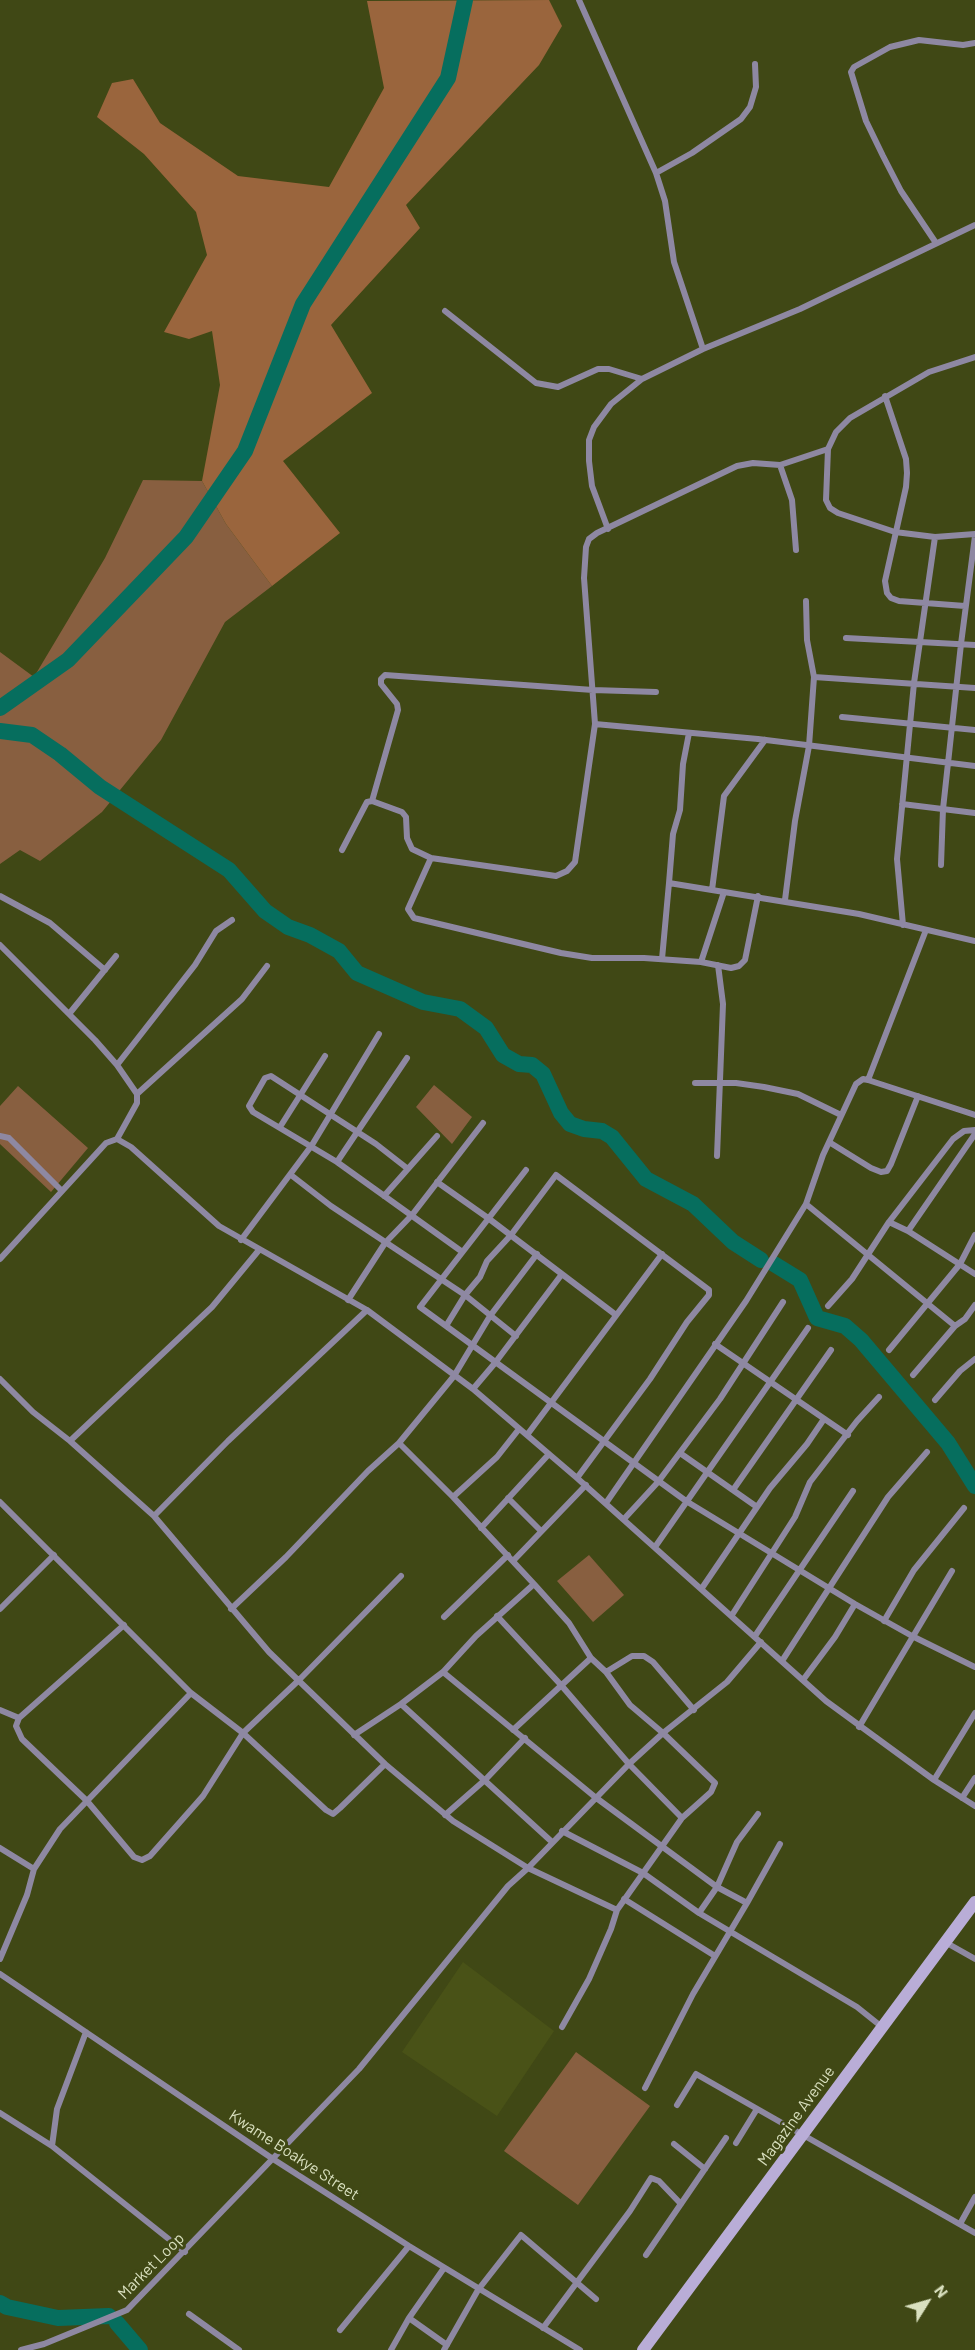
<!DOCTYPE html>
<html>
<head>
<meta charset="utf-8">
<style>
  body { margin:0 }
  #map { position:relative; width:975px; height:2350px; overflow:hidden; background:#404815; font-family:Barlow,sans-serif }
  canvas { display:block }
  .north { position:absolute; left:897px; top:2272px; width:60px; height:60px; -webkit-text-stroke:4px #404815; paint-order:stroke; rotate:53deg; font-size:16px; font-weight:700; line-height:24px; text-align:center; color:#d9e0bf }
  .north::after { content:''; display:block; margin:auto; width:21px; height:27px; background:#d9e0bf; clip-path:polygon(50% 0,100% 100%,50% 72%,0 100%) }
</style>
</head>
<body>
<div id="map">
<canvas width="975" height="2350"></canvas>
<div class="north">N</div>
</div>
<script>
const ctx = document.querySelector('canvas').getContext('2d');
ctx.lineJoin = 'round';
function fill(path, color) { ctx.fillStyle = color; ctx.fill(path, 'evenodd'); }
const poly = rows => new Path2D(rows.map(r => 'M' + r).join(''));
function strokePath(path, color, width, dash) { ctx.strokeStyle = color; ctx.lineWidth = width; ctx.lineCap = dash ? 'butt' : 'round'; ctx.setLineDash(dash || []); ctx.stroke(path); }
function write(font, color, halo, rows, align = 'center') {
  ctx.font = font + ' Barlow,sans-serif'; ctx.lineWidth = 6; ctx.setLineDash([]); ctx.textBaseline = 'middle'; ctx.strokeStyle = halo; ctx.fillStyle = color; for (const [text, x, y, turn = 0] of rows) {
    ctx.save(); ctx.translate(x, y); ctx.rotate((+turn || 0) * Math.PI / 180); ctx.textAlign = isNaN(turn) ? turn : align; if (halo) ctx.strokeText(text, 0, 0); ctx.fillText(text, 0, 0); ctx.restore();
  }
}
fill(poly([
  [463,1962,554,2031,497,2116,402,2052]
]), '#495217');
fill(poly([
  [143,480,202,481,226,524,272,586,225,622,161,740,102,812,40,861,20,850,0,864,0,652,34,677,105,558],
  [434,1085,472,1117,452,1144,416,1107],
  [18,1086,88,1148,51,1192,0,1144,0,1106],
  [589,1555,624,1595,593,1622,557,1581],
  [576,2052,650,2106,578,2205,504,2151]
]), '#885f40');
fill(poly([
  [549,0,562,26,539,65,406,205,420,228,331,325,372,393,283,461,340,533,272,586,226,524,202,481,220,385,212,331,189,339,164,332,207,255,196,212,144,154,97,117,112,83,133,79,160,123,238,176,329,187,384,88,367,1]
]), '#9a653d');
strokePath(poly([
  [0,708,68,660,186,537,245,451,303,304,448,78,465,0],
  [0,731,32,735,60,754,100,787,229,870,265,911,288,927,310,935,339,951,357,973,423,1002,460,1009,486,1028,503,1055,519,1064,532,1065,543,1074,561,1113,570,1124,584,1129,602,1131,612,1137,646,1179,693,1204,733,1242,761,1260],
  [774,1264,800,1280,817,1318,845,1326,861,1340,948,1443,975,1486],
  [0,2303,7,2307,58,2318,109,2316],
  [117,2323,140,2350]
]), '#066e5e', 16);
strokePath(poly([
  [579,0,656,173,665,201,674,262,703,349],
  [656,173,692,153,741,119,750,107,756,87,755,64],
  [936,243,901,191,883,156,866,121,851,72,854,67,890,47,919,40,963,45,975,43],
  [445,311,536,383,558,387,598,369,609,369,642,379],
  [975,357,929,372,850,418,836,432,828,449,826,500,830,508,838,513,895,532,935,537,975,534],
  [885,396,906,459,907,473,906,487,885,581,887,593,891,598,899,601,965,606],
  [780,465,792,500,796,550],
  [608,529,592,486,589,461,589,440,594,427,611,404,642,379,703,349,800,309,975,225],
  [846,638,975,645],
  [814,677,975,688],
  [842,717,975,730],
  [595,724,758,739,975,766],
  [689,733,683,764,680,810,673,834,669,883,859,914,975,941],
  [372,801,398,710,397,704,381,684,381,679,385,675,593,690,656,692],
  [902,804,975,813],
  [342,850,367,802,372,801,402,812,406,817,407,838,412,849,431,858],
  [941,865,943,809,961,644,975,536],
  [712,890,724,796,765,740],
  [0,896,50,923,105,970],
  [758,896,745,960,739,966,731,968,701,962,644,958,592,958,561,953,414,918,408,909,431,858,556,876,567,871,575,862,595,724,584,578,586,547,589,539,597,533,737,466,753,463,780,465,828,449],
  [785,900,795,821,809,746,814,677,807,640,806,601],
  [903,925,897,859,914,683,935,537],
  [0,945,95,1040,117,1065,137,1094,137,1103,117,1139],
  [662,959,669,883],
  [701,962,724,892],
  [69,1014,116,956],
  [117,1065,195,965,216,931,232,920],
  [868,1080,926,930],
  [695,1083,736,1083,764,1087,798,1094,841,1115],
  [137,1094,242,999,267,966],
  [280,1127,325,1056],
  [0,1136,9,1138,62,1191],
  [829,1142,871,1168,881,1172,887,1171,891,1164,918,1096],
  [717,1156,723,1004,718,965],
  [337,1162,407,1058],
  [408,1169,376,1144,271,1076,265,1078,249,1106,253,1112,337,1162,461,1251],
  [526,1170,420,1307,686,1501,855,1604,912,1636,975,1667],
  [291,1175,331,1206,465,1295,516,1336],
  [437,1182,488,1218,616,1315],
  [384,1196,437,1136],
  [806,1204,955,1326],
  [889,1222,953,1139,964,1131,975,1130],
  [908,1231,975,1134],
  [241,1240,312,1145,379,1034],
  [0,1259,106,1143,117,1139,131,1147,219,1226,367,1310,473,1389,577,1478,826,1701,934,1780,975,1806],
  [348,1300,385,1243,412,1215,483,1123],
  [828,1306,852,1279,889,1222,908,1231,975,1274],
  [446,1326,465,1295,480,1277,487,1261,511,1235,556,1175,709,1290,709,1295,687,1322,650,1379,577,1478],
  [715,1344,848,1435],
  [889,1350,960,1264,975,1235],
  [913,1375,955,1326,965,1319,975,1305],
  [0,1379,33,1412,70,1441,154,1516,269,1652,385,1764,453,1821,528,1868,617,1910,611,1929,589,1979,562,2027],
  [473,1389,495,1363,562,1274],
  [935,1400,960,1371,975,1359],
  [527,1435,662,1254],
  [70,1441,212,1307,259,1250],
  [399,1443,454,1376,490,1316,537,1254],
  [680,1453,757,1507],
  [733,1490,831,1350],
  [508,1498,541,1531],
  [0,1502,191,1693,243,1733,326,1810,333,1814,340,1808,385,1764],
  [606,1503,746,1301,806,1204,823,1155,856,1084,863,1079,868,1080,975,1115],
  [154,1516,228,1441,367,1310],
  [624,1519,658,1482,720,1399,783,1302],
  [481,1528,549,1454],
  [655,1547,808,1328],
  [513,1561,586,1485],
  [534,1584,569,1623,591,1658],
  [702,1588,770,1488,807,1444,824,1419],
  [0,1609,54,1555],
  [231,1609,286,1557,368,1471,399,1443,453,1497],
  [732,1615,795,1517,810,1482,857,1421,879,1397],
  [497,1616,561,1685,629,1764,682,1818],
  [444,1617,508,1555],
  [884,1621,914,1570,964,1508],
  [124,1625,19,1718,16,1726,22,1739,87,1801,134,1857,142,1860,150,1856,203,1796,243,1733,299,1680,401,1576],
  [755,1636,853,1491],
  [782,1661,888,1497,927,1452],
  [443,1672,595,1797,717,1887,747,1903],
  [606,1672,630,1705,663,1733,715,1783,711,1792,682,1818,617,1910],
  [803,1680,835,1637,855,1604],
  [401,1704,552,1842],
  [0,1710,19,1718],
  [859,1727,952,1571],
  [513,1730,591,1658,606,1672,632,1656,644,1656,653,1662,694,1710],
  [354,1735,401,1704,443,1672,476,1636,534,1584,453,1497,497,1457,519,1429],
  [934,1780,975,1713],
  [962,1798,975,1778],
  [445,1815,486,1779,525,1738],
  [562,1831,643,1873,699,1913,857,2007,882,2027],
  [0,1848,34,1869],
  [624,1899,715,1956],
  [699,1913,717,1887,737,1842,758,1814],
  [945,1942,975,1959],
  [0,1959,27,1895,34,1869,60,1829,191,1693],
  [0,1974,273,2159,409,2246,580,2350],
  [86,2032,57,2109,52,2146,185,2252],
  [645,2088,693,1994,747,1903,780,1844],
  [677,2105,696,2074,975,2233],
  [0,2113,52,2146],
  [736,2143,757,2109],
  [674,2144,705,2169],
  [960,2224,975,2197],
  [646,2255,726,2138],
  [189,2314,239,2350],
  [409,2318,447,2345],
  [543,2328,630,2211,651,2178,659,2181,681,2204],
  [340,2330,409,2246],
  [21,2350,44,2344,127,2310,359,2069,508,1886,528,1868,629,1764,663,1733,727,1682,761,1642],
  [391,2350,409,2318,444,2268],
  [444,2350,478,2290,521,2235,596,2299]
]), '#8e88a2', 6);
strokePath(poly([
  [643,2350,975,1902]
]), '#b9add7', 12);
write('16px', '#d9e0bf', '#404815', [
  ["Magazine Avenue",796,2116,-54],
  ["Kwame Boakye Street",294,2155,33],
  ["Market Loop",151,2266,-45]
]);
</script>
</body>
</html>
